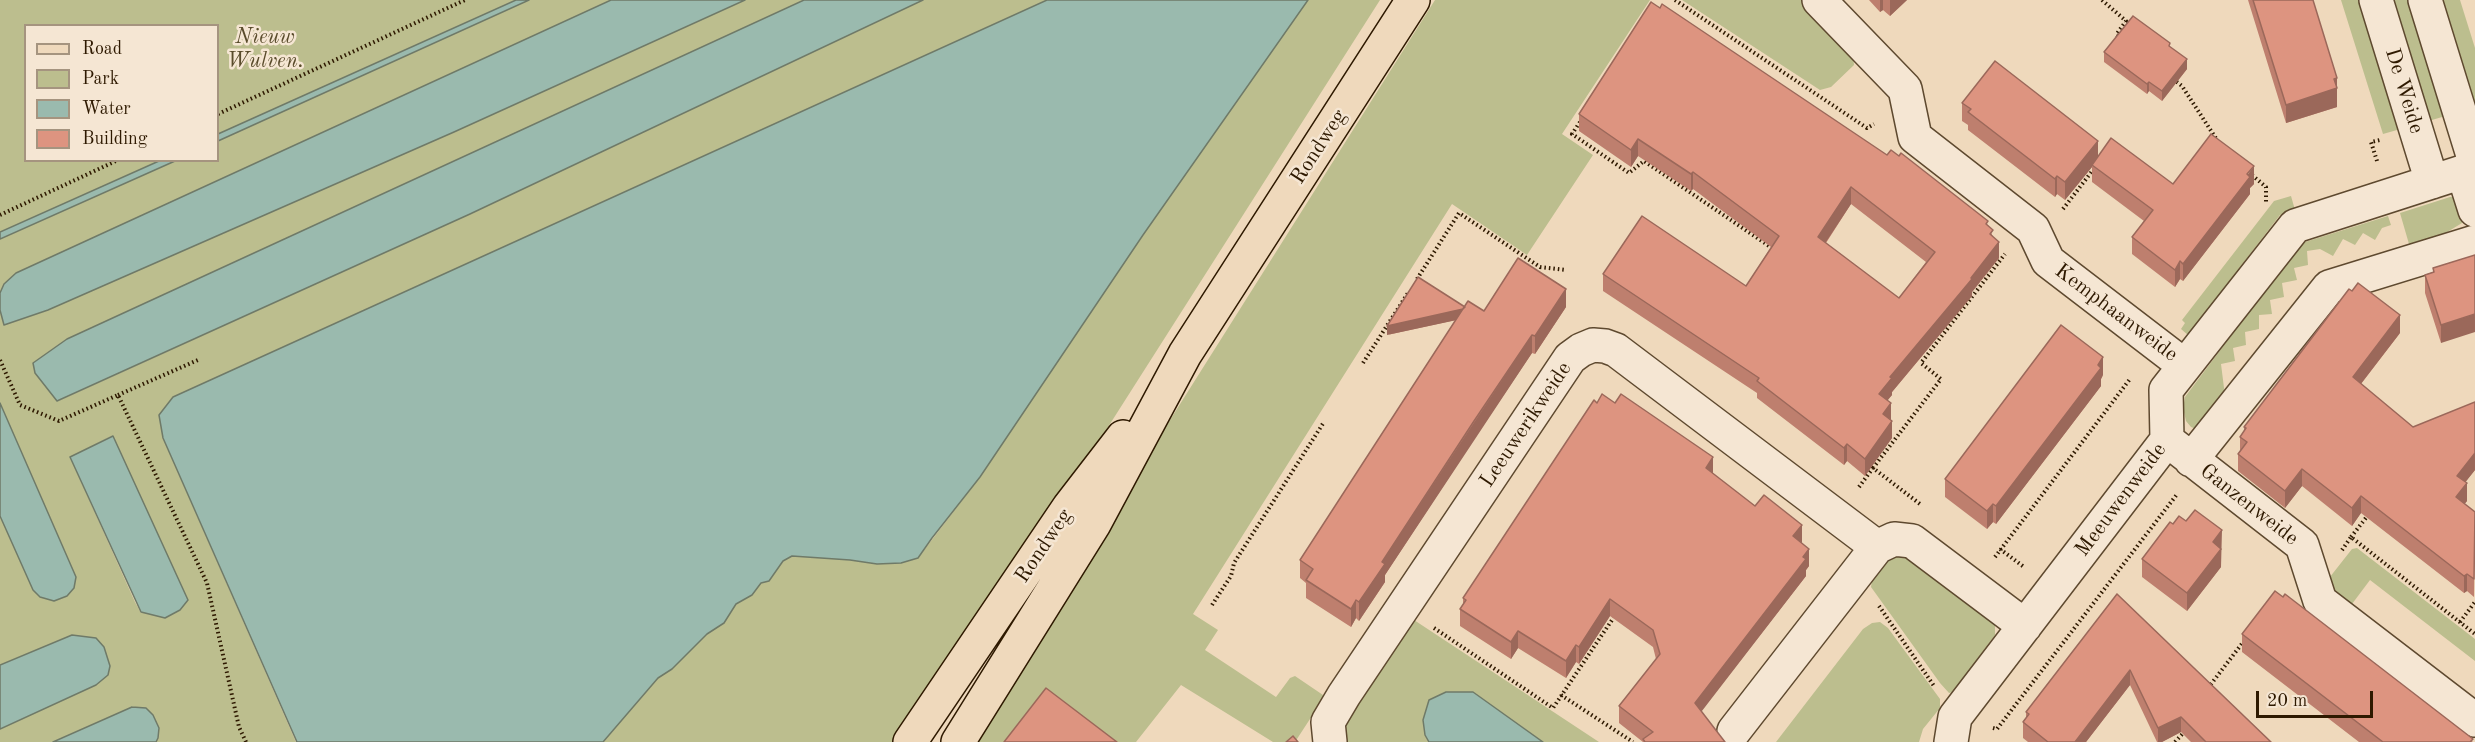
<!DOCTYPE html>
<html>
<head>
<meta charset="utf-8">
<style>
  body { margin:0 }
  #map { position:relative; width:2475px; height:742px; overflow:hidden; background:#efd9bc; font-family:"Old Standard TT",serif }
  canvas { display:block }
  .legend { position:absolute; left:24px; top:24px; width:195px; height:138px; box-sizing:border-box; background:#f5e6d3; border:2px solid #a5947f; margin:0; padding:8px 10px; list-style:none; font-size:18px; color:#2e1900 }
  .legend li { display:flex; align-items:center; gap:12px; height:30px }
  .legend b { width:30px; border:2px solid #a5947f }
  .scale { position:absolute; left:2256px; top:691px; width:117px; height:27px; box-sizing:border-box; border:3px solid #2e1900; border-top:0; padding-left:8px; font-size:18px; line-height:21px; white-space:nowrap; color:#2e1900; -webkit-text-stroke:4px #f5e6d3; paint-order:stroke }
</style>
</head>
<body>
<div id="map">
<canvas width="2475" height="742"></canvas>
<ul class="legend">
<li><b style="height:8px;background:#efd9bc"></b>Road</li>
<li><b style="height:16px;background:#bcbe8e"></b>Park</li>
<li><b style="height:16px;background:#9abaae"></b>Water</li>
<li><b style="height:16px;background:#dd9480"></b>Building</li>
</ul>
<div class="scale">20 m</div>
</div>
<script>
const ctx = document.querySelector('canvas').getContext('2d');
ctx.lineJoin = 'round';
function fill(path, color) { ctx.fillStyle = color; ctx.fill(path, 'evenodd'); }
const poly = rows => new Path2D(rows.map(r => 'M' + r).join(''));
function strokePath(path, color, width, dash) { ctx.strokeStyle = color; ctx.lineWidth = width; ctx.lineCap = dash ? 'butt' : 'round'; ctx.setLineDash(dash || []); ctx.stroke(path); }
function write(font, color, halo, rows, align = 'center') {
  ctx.font = font + ' "Old Standard TT",serif'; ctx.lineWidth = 5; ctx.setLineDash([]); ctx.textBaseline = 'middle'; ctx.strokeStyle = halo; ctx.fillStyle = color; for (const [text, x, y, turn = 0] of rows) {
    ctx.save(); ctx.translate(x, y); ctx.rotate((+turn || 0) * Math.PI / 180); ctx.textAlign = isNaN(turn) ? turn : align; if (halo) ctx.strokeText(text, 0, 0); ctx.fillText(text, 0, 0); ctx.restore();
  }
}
fill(poly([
  [0,0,516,0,218,134,218,26,26,26,26,160,159,161,0,232],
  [529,0,611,0,16,273,4,284,0,293,0,239,175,161,218,160,218,141],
  [745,0,804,0,67,339,58,401,470,214,923,0,1047,0,173,397,163,438,296,742,156,742,158,738,132,707,53,742,0,742,0,729,96,685,72,635,0,665,0,516,33,590,76,577,0,403,0,310,4,325,48,310,454,132],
  [112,436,113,437,187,600,141,613,135,602,70,457],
  [1308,0,1380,0,1059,504,898,742,603,742,658,678,672,669,707,634,724,623,736,604,752,595,761,583,769,580,783,561,792,556,850,560,877,564,918,558,980,477,1143,235],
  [1435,0,1650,0,1562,134,1593,155,1527,255,1452,204,1193,614,1218,630,1205,650,1276,697,1290,678,1295,676,1323,695,1323,699,1295,742,1273,742,1181,685,1136,742,973,742,1081,561],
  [1682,0,1803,0,1846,44,1853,55,1854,65,1831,87,1820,90],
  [2341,0,2364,0,2404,128,2383,134],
  [2387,0,2413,0,2449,115,2425,122],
  [2438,0,2460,0,2475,48,2475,106],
  [2291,196,2295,210,2280,215,2188,335,2181,329,2185,323,2182,320,2274,201],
  [2450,197,2455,197,2464,211,2462,223,2444,234,2409,244,2400,213],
  [2388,216,2391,225,2382,228,2375,240,2363,233,2355,245,2343,239,2333,256,2320,249,2307,251,2308,265,2294,268,2297,280,2282,283,2284,297,2270,300,2272,314,2259,315,2259,329,2245,332,2246,345,2233,348,2235,361,2221,364,2225,396,2196,429,2191,427,2186,421,2183,408,2185,397,2297,248,2305,242],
  [2357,548,2475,639,2475,661,2370,580,2349,608,2328,589,2326,582,2352,549],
  [1902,551,1992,618,1995,625,1995,635,1953,692,1949,693,1940,683,1871,587,1872,580,1894,552],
  [1411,618,1599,742,1543,742,1473,692,1425,735,1429,742,1348,742,1345,738,1344,723],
  [1880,622,1888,628,1940,699,1940,708,1923,729,1919,742,1776,742,1863,629,1872,623]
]), '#bcbe8e');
const water = poly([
  [516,0,529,0,218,141,218,134,516,0],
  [611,0,745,0,454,132,48,310,4,325,0,310,0,293,4,284,16,273,611,0],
  [804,0,923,0,470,214,57,401,35,373,33,363,67,339,804,0],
  [1047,0,1308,0,1143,235,980,477,932,538,918,558,901,563,877,564,850,560,792,556,783,561,769,581,761,583,752,595,736,604,724,623,707,634,672,669,658,678,603,742,297,742,163,438,159,415,173,397,1047,0],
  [159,161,175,161,0,239,0,232,159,161],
  [0,403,76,577,74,588,67,596,54,601,40,597,33,590,0,516,0,403],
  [113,436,188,600,180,610,165,618,141,612,70,457,113,436],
  [72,635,96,638,104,647,110,666,108,675,96,685,0,729,0,665,72,635],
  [1446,692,1473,692,1543,742,1429,742,1425,735,1423,720,1429,700,1446,692],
  [132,707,146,708,153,715,159,728,158,738,156,742,53,742,132,707]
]);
fill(water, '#9abaae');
strokePath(water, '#6f7a68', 1.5);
const minor = poly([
  [1819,0,1905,89,1915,137,2033,229,2048,261,2185,366],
  [2376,0,2432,182],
  [2425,0,2475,162],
  [2463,172,2475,210],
  [2167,440,2302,545,2320,601,2475,720],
  [2191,460,2329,287,2475,242],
  [1734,731,1877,547],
  [1330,742,1328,722,1344,695,1570,358,1581,350,1593,345,1605,346,1616,350,1877,547,1894,539,1912,541,2025,626],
  [1951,742,1955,717,2167,440,2166,390,2295,226,2475,168]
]);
const major = poly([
  [910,742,1069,507,1123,437],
  [958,742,1094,524,1185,354,1413,0]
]);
strokePath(minor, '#5e492f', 36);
strokePath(major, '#2e1900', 36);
strokePath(poly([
  [1675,0,1867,128,1874,124],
  [2102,0,2126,21,2116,35,2120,37],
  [2173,79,2182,86,2217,140],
  [218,114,465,0],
  [1580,122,1572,134,1629,173,1644,161,1775,250],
  [2377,161,2371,142,2380,140],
  [2252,175,2266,187,2266,202],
  [2063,209,2093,170],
  [0,215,118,160],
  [1417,279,1459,213,1540,267,1566,270],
  [0,360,20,405,59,421,118,395,207,583,239,727,246,742],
  [1363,363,1408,293],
  [118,395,198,360],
  [1873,468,1941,379,1921,363,2005,254],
  [1859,487,1873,468,1920,504],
  [2351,537,2369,514],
  [2000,549,2024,567],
  [2342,550,2351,537,2475,634],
  [1995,557,2130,379],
  [1212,605,1231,576,1234,563,1324,422],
  [1879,606,1934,686],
  [2460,622,2475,602],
  [1434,628,1553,708,1616,614],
  [2208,688,2244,641],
  [1561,695,1633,742],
  [1993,728,1997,729,2178,493],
  [2175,742,2185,731]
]), '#2e1900', 4, [1.5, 3]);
strokePath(minor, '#f5e6d3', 33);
strokePath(major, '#efd9bc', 33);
fill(poly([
  [1869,0,1907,0,1890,16,1883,10,1880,12],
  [2248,0,2313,0,2337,78,2337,107,2286,123],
  [1651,2,1988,225,1993,237,1999,258,1972,292,1972,296,1892,392,1892,395,1887,400,1892,438,1865,476,1847,461,1844,465,1757,398,1757,393,1603,291,1603,274,1746,286,1771,247,1693,189,1691,191,1638,156,1631,167,1579,131,1579,114],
  [1851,204,1926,262,1899,298,1826,243],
  [2170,47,2187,69,2162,101,2149,91,2147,94,2104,62,2104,52],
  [1962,103,2098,156,2173,184,2254,184,2250,188,2250,194,2183,281,2180,279,2175,287,2132,254,2132,237,2144,221,2092,182,2092,167,2065,200,2057,194,2055,197,1968,130,1968,125,1962,121],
  [2475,255,2441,343,2425,293,2425,275,2433,272,2433,268],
  [1465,307,1484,311,1566,307,1535,354,1532,353,1474,439,1385,575,1385,582,1359,621,1356,618,1351,627,1306,598,1306,583,1300,578,1300,560,1456,320,1387,335],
  [2400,333,2361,384,2413,427,2475,402,2475,470,2465,482,2467,501,2464,504,2475,512,2474,597,2467,591,2464,593,2361,513,2352,526,2302,486,2285,508,2238,471,2238,454,2240,451,2240,437,2244,432,2244,427],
  [2103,375,2101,379,2101,386,1996,524,1993,522,1987,529,1945,497,1945,479],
  [1713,474,1802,542,1802,543,1809,566,1806,570,1806,576,1701,711,1725,742,1643,742,1619,723,1619,706,1656,659,1653,647,1610,616,1579,664,1576,662,1566,678,1518,648,1511,659,1460,626,1460,609,1463,605,1463,598],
  [2221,549,2221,567,2187,611,2142,577,2142,559,2222,549],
  [2117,594,2271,742,2191,742,2181,732,2162,742,2157,742,2130,685,2086,742,2028,742,2023,738,2023,722,2026,718,2026,712],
  [2283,597,2473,742,2359,742,2242,652,2242,634]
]), '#be7f6e');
fill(poly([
  [1880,0,1883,0,1883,10,1880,12],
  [1890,0,1907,0,1890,16],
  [2187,59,2187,69,2162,101,2162,91],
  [2337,78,2337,107,2286,123,2286,105],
  [2149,82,2149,91,2147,94,2147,84],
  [1638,139,1638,156,1631,167,1631,150],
  [2098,141,2098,159,2092,165,2092,167,2065,200,2065,182],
  [2254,166,2254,184,2250,188,2250,194,2183,281,2183,264],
  [1693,172,1693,189,1691,191,1691,174],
  [2057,176,2057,194,2055,197,2055,179],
  [1851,187,1851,204,1818,254,1818,237],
  [1999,242,1999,258,1972,292,1972,296,1892,392,1892,395,1879,411,1879,394,1890,377],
  [2180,261,2180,279,2175,287,2175,270],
  [1566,289,1566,307,1535,354,1535,336],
  [1466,308,1466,318,1387,335,1387,326],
  [2475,314,2475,332,2441,343,2441,325],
  [2400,315,2400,333,2353,394,2353,377],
  [1532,335,1532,353,1385,575,1385,582,1359,621,1359,602,1382,562],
  [2103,357,2103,375,2101,379,2101,386,1996,524,1996,506],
  [1891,403,1891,420,1883,414],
  [1892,421,1892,438,1865,476,1865,459],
  [1847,444,1847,461,1844,465,1844,448],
  [2475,453,2475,470,2457,493,2457,476],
  [1713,457,1713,474,1706,468],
  [2302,469,2302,486,2285,508,2285,491],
  [2467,483,2467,501,2456,515,2456,497],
  [2361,496,2361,513,2352,526,2352,508],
  [1993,504,1993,522,1987,529,1987,511],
  [1802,525,1802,542,1793,553,1793,536],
  [2222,530,2221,567,2187,611,2187,593,2213,542],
  [1809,549,1809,566,1806,570,1806,576,1695,720,1695,703],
  [2467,574,2467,591,2464,593,2464,576],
  [1610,599,1610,616,1579,664,1579,647],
  [1356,600,1356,618,1351,627,1351,609],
  [1518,631,1518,648,1511,659,1511,642],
  [1576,645,1576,662,1566,678,1566,661],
  [2130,670,2130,685,2086,742,2075,742],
  [2181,717,2181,732,2162,742,2158,742,2158,728]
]), '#9b685a');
const building = poly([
  [2253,0,2313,0,2337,78,2334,79,2337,88,2286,105,2253,0],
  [1651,2,1660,8,1662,4,1887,155,1891,150,1899,156,1901,153,1988,221,1986,224,1993,230,1990,234,1999,242,1971,278,1972,279,1890,377,1892,378,1879,394,1891,403,1883,414,1892,421,1865,459,1847,444,1844,448,1757,381,1759,378,1603,274,1642,216,1746,286,1779,236,1693,172,1691,174,1638,139,1631,150,1579,114,1651,2],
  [1851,187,1935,252,1899,298,1818,237,1851,187],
  [2133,16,2170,43,2169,46,2187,59,2162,91,2149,82,2147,84,2104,52,2133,16],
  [1995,61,2098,141,2065,182,2057,176,2055,179,1968,112,1971,109,1962,103,1995,61],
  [2211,134,2254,166,2247,174,2250,177,2183,264,2180,261,2175,270,2132,237,2153,210,2092,165,2111,138,2173,184,2211,134],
  [2475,255,2475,314,2441,325,2425,275,2434,272,2433,268,2475,255],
  [1518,258,1566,289,1535,336,1532,335,1474,421,1382,562,1385,564,1359,602,1356,600,1351,609,1306,580,1313,569,1300,560,1468,301,1484,311,1518,258],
  [1418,277,1465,307,1463,309,1387,326,1418,277],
  [2358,283,2400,315,2353,377,2413,427,2475,402,2475,453,2457,476,2467,483,2456,497,2475,512,2474,579,2467,574,2464,576,2361,496,2352,508,2302,469,2285,491,2238,454,2247,442,2240,437,2246,428,2244,427,2349,289,2352,291,2358,283],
  [2061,325,2103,357,2098,365,2101,368,1996,506,1993,504,1987,511,1945,479,2061,325],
  [1602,394,1615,403,1621,394,1713,457,1706,468,1755,506,1764,495,1802,525,1793,536,1809,549,1803,557,1806,559,1695,703,1725,742,1645,742,1643,739,1653,732,1619,706,1660,654,1653,630,1610,599,1579,647,1576,645,1566,661,1518,631,1511,642,1460,609,1466,600,1463,598,1594,400,1597,403,1602,394],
  [2195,510,2222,530,2213,542,2221,549,2187,593,2142,559,2170,522,2173,524,2179,516,2186,521,2195,510],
  [2275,591,2283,597,2285,594,2473,739,2470,742,2383,742,2242,634,2275,591],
  [2117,594,2271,742,2206,742,2181,717,2158,728,2130,670,2075,742,2048,742,2023,722,2029,714,2026,712,2117,594],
  [1046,688,1117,742,1004,742,1046,688],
  [1293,736,1298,742,1286,742,1293,736]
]);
fill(building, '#dd9480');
strokePath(building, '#9b685a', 1.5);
write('italic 21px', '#594b2b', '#f5e6d3', [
  ["Nieuw",265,37],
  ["Wulven.",265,61]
]);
write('21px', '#2e1900', '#f5e6d3', [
  ["De Weide",2404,91,73],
  ["Rondweg",1319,147,-57],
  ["Kemphaanweide",2116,313,37],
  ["Leeuwerikweide",1526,425,-56],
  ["Meeuwenweide",2121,500,-53],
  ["Ganzenweide",2249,505,38],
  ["Rondweg",1044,546,-56]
]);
</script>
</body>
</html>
